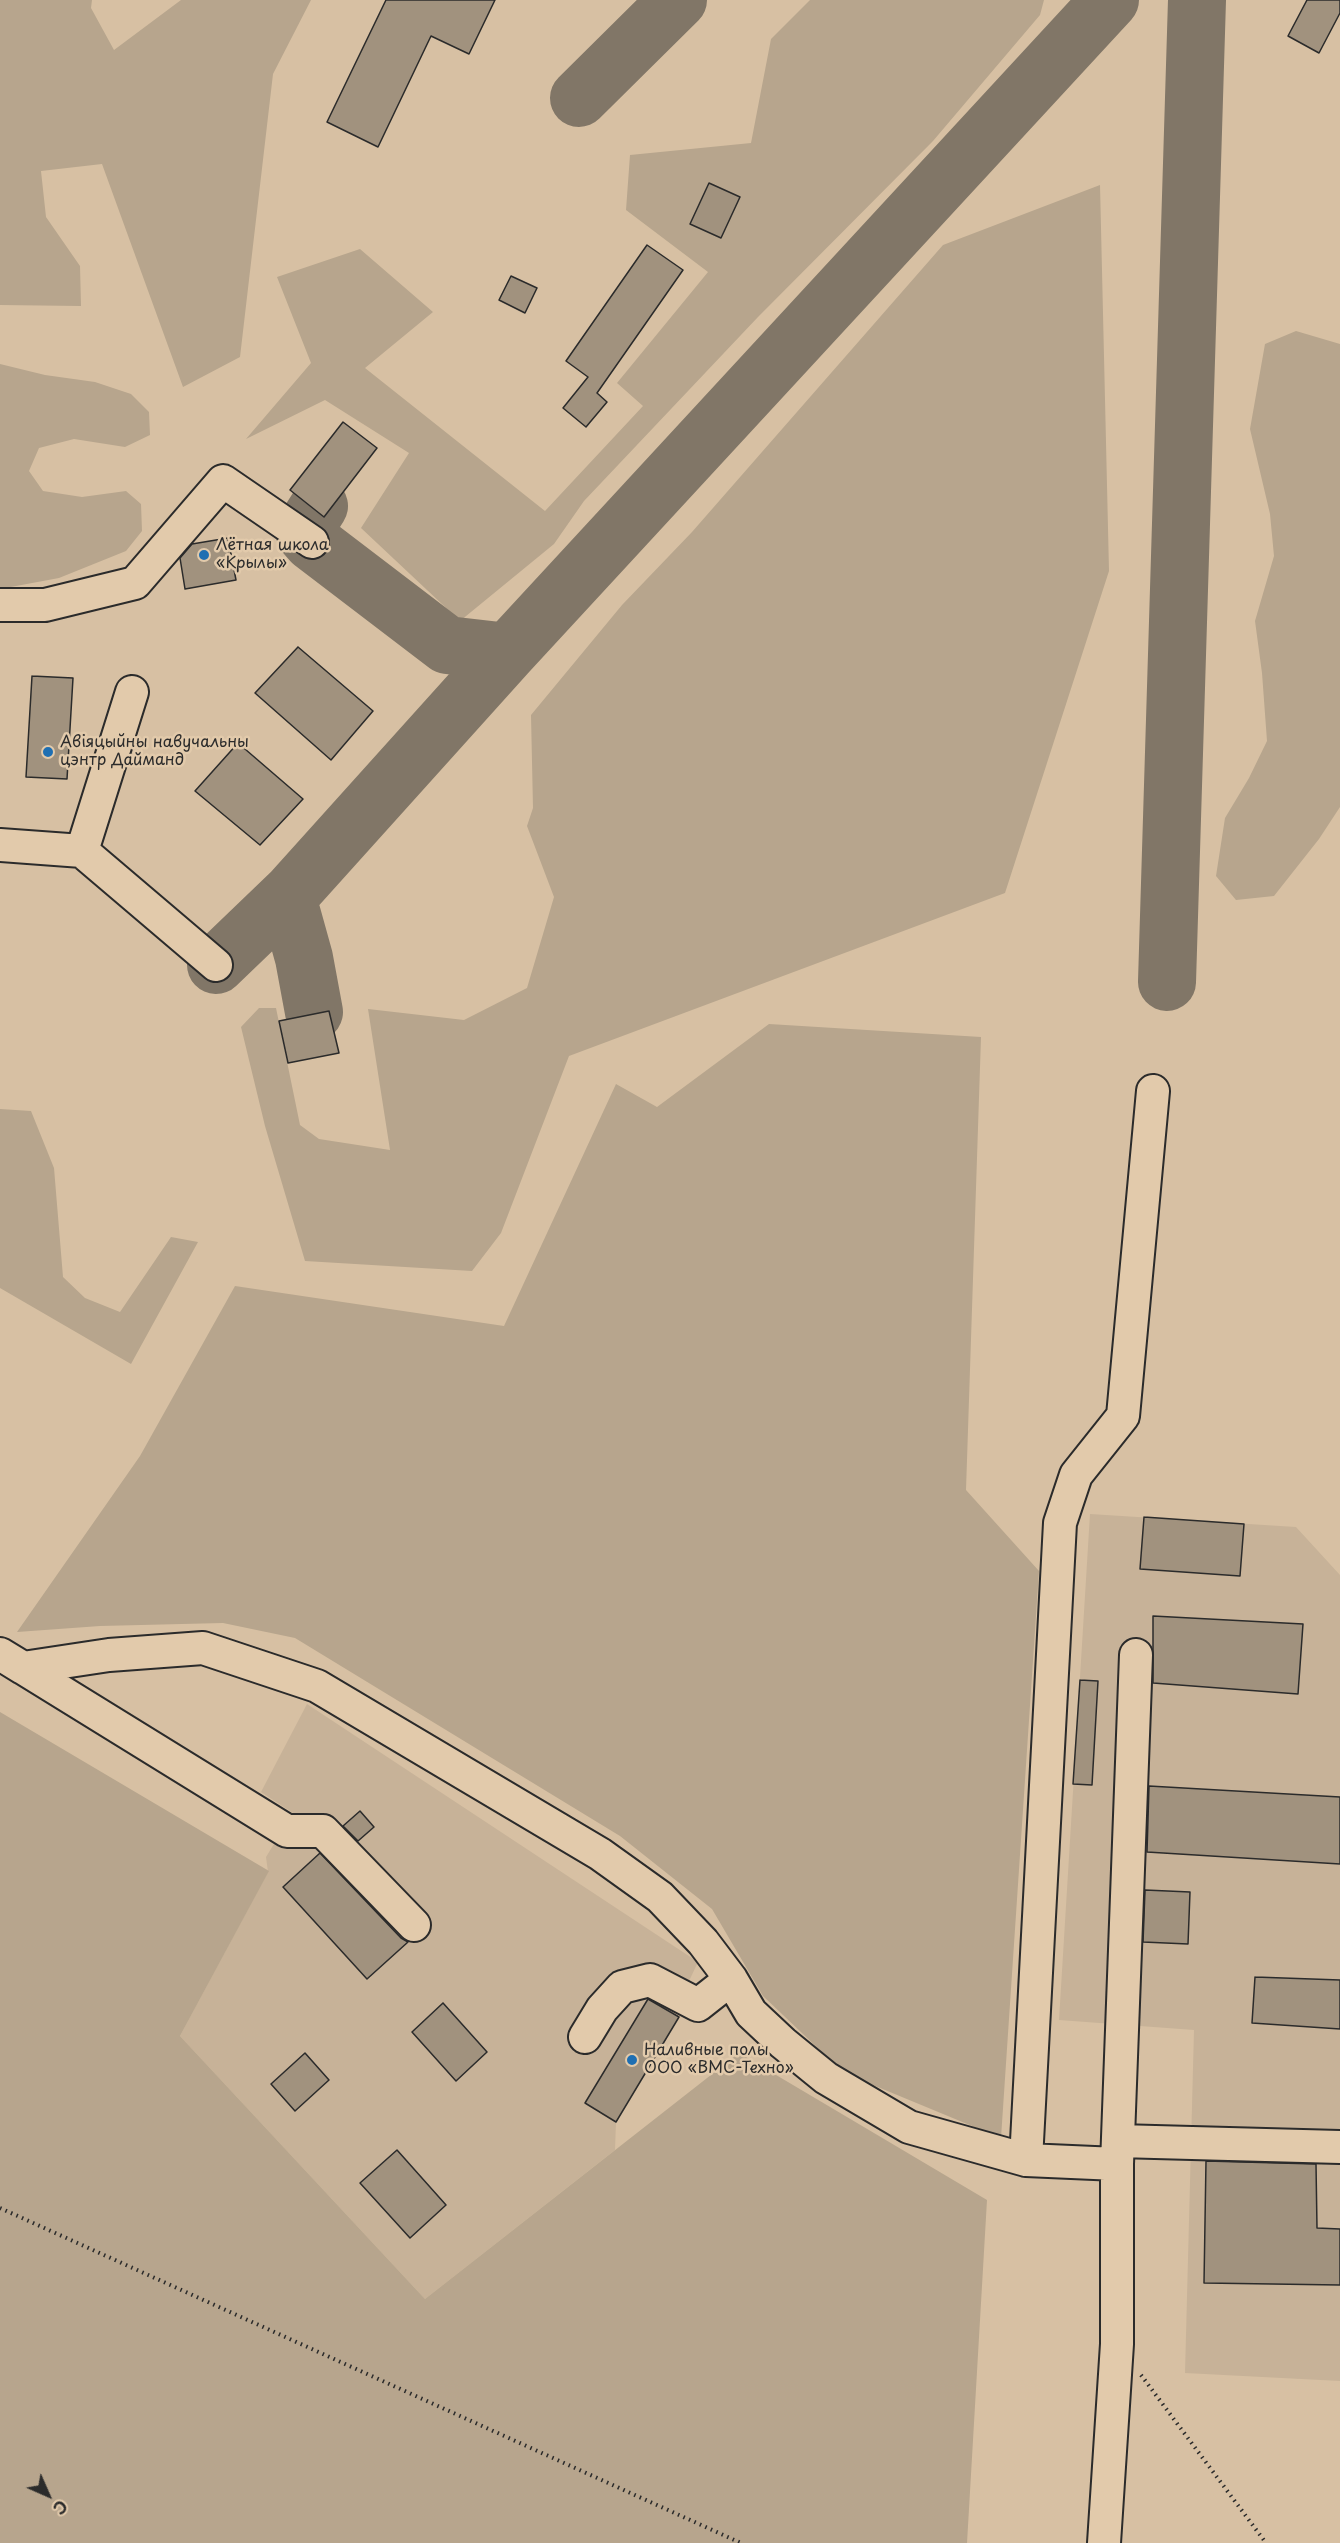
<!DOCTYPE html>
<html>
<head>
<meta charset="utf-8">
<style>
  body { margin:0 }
  #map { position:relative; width:1340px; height:2543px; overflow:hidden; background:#d7c0a3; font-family:"Playpen Sans",sans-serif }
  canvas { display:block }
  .north { position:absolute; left:18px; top:2465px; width:60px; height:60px; -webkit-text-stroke:4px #e2caab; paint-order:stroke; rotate:135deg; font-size:16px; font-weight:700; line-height:24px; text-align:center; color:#2b2b2b }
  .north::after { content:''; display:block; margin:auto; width:21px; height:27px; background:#2b2b2b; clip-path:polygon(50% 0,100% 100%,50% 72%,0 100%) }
</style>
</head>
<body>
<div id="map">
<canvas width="1340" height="2543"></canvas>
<div class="north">С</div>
</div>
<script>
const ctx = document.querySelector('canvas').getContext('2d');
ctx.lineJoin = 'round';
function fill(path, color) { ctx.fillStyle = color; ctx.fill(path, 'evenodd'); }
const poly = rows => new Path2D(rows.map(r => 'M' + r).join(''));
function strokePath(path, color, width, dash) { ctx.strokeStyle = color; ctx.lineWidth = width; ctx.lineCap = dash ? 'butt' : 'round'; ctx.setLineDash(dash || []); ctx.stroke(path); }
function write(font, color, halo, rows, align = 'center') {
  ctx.font = font + ' "Playpen Sans",sans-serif'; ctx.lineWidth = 5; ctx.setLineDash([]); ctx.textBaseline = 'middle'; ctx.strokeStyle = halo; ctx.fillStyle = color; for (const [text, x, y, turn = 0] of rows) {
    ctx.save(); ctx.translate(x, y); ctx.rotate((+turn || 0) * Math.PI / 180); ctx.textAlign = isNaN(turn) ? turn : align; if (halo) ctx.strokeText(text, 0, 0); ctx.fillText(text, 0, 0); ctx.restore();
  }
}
fill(poly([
  [1090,1514,1296,1527,1340,1575,1340,2381,1185,2373,1194,2030,1059,2020],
  [307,1704,698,1962,674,2013,679,2017,616,2122,615,2150,425,2299,180,2036,268,1872,266,1857,293,1813,261,1792]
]), '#c7b298');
fill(poly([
  [0,0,92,0,91,8,114,50,181,0,311,0,273,74,240,357,183,387,102,164,41,171,46,217,80,266,81,306,0,305],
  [810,0,1044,0,1040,15,933,141,758,317,584,501,554,544,460,621,361,528,409,453,325,400,246,439,311,363,277,277,360,249,433,312,365,368,545,511,643,406,617,383,708,272,626,210,630,155,751,143,771,39],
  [1100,185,1109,571,1005,893,569,1056,501,1233,472,1271,305,1261,265,1126,241,1027,259,1008,276,1008,300,1125,319,1139,390,1150,368,1009,464,1020,527,988,554,897,527,826,533,808,531,715,622,605,692,532,943,245],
  [1296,331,1340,344,1340,807,1319,839,1274,896,1236,900,1216,876,1225,818,1249,778,1267,741,1262,673,1255,621,1274,556,1270,514,1250,429,1265,344],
  [0,364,45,375,95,382,131,394,149,412,150,435,125,447,74,439,39,448,29,471,43,491,82,497,126,491,141,504,142,531,126,551,59,578,0,589],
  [769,1024,981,1037,966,1490,1039,1571,1001,2138,844,2073,763,1996,712,1909,620,1836,295,1638,223,1623,100,1626,17,1632,140,1456,235,1286,504,1326,616,1084,657,1107],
  [0,1109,31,1111,54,1168,63,1277,85,1298,120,1312,171,1237,198,1242,131,1364,0,1288],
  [0,1712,269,1871,180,2036,425,2299,739,2053,987,2200,967,2543,0,2543]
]), '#b7a58d');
strokePath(poly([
  [579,98,678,0],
  [319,506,305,528,305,534,312,542,447,645,508,652],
  [292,892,289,904,304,958,314,1012],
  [216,965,292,892,508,652,1110,0],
  [1167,982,1197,0]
]), '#817667', 58);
const building = poly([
  [386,0,495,0,469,54,431,36,378,147,327,122,386,0],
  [1307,0,1340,0,1340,13,1319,53,1288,36,1307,0],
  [709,183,740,197,721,238,690,224,709,183],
  [647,245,683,270,597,393,607,402,586,427,563,408,588,377,566,361,647,245],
  [511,276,537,288,525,313,499,300,511,276],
  [343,422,377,448,324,517,290,490,343,422],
  [228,538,236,580,185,589,180,558,192,544,228,538],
  [298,647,373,711,331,760,255,693,298,647],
  [32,676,73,678,67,779,26,777,32,676],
  [238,743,303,799,260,845,195,791,238,743],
  [329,1011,339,1053,288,1063,279,1021,329,1011],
  [1144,1517,1244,1524,1240,1576,1140,1569,1144,1517],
  [1153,1616,1303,1624,1298,1694,1153,1683,1153,1616],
  [1080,1680,1098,1681,1092,1785,1073,1784,1080,1680],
  [1149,1786,1340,1797,1340,1864,1147,1852,1149,1786],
  [360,1811,374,1827,358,1841,343,1826,360,1811],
  [320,1853,401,1938,408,1942,367,1979,283,1887,320,1853],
  [1145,1890,1190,1892,1188,1944,1143,1942,1145,1890],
  [1255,1977,1340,1980,1340,2029,1252,2023,1255,1977],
  [648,1999,679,2017,616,2122,585,2103,648,1999],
  [443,2003,487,2052,456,2081,412,2032,443,2003],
  [305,2053,329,2080,295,2111,271,2084,305,2053],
  [397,2150,446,2205,410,2238,360,2183,397,2150],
  [1206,2161,1316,2164,1317,2228,1340,2229,1340,2285,1204,2283,1206,2161]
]);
fill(building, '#a1927e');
strokePath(building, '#2b2b2b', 1.5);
const minor = poly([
  [0,605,45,605,135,583,223,481,312,542],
  [0,845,82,851,216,965],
  [82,851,132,692],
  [0,1654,23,1668,109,1655,203,1648,317,1686,600,1854,660,1897,703,1942,731,1979,751,2013,783,2043,826,2078,909,2127,1026,2160,1117,2164],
  [23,1668,287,1831,323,1831,414,1925],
  [585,2037,602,2009,622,1987,650,1980,698,2005,731,1979],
  [1118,2141,1340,2147],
  [1026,2160,1060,1523,1076,1475,1123,1416,1153,1091],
  [1104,2543,1117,2344,1117,2164,1136,1655]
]);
strokePath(minor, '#2b2b2b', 36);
strokePath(poly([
  [0,2208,741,2543],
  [1141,2375,1266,2543]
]), '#2b2b2b', 4, [1.5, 4.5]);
strokePath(minor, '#e2caab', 32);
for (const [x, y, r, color] of [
  [204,555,6,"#1f6fb2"],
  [48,752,6,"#1f6fb2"],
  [632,2060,6,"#1f6fb2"]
]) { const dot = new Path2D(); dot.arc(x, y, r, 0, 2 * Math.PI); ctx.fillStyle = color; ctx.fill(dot); strokePath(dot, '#e2caab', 2); }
write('16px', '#2b2b2b', '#e2caab', [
  ["Лётная школа",216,546],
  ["«Крылы»",216,564],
  ["Авіяцыйны навучальны",60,743],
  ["цэнтр Дайманд",60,761],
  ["Наливные полы",644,2051],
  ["ООО «ВМС-Техно»",644,2069]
], 'left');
</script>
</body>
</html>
